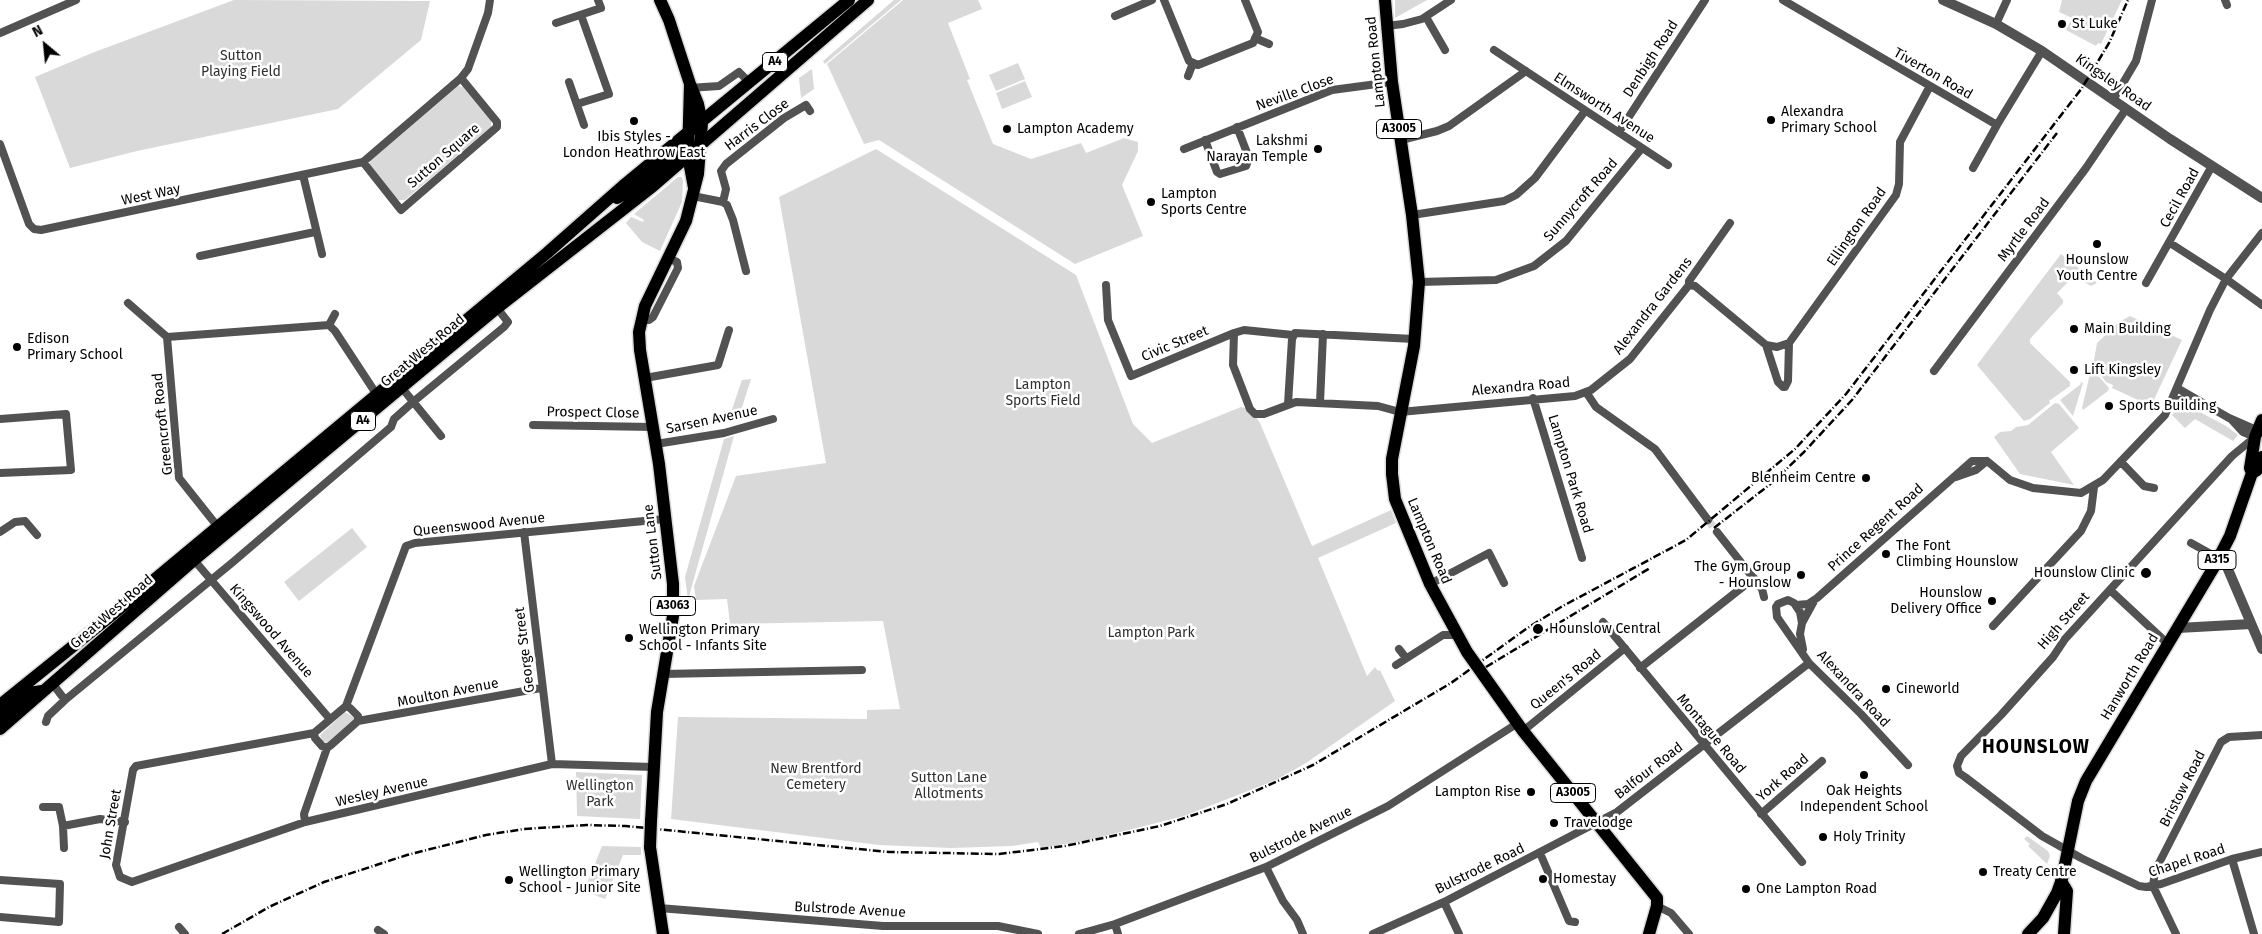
<!DOCTYPE html>
<html>
<head>
<meta charset="utf-8">
<style>
  body { margin:0 }
  #map { position:relative; width:2262px; height:934px; overflow:hidden; background:#fff; font-family:"Fira Sans",sans-serif }
  canvas { display:block }
  .north { position:absolute; left:20px; top:20px; width:50px; height:50px; -webkit-text-stroke:4px #fff; paint-order:stroke; rotate:332deg; font-size:14px; font-weight:700; line-height:20px; text-align:center; color:#000 }
  .north::after { content:''; display:block; margin:auto; width:18px; height:22px; background:#000; clip-path:polygon(50% 0,100% 100%,50% 72%,0 100%) }
</style>
</head>
<body>
<div id="map">
<canvas width="2262" height="934"></canvas>
<div class="north">N</div>
</div>
<script>
const ctx = document.querySelector('canvas').getContext('2d');
ctx.lineJoin = 'round';
function fill(path, color) { ctx.fillStyle = color; ctx.fill(path, 'evenodd'); }
const poly = rows => new Path2D(rows.map(r => 'M' + r).join(''));
function strokePath(path, color, width, dash) { ctx.strokeStyle = color; ctx.lineWidth = width; ctx.lineCap = dash ? 'butt' : 'round'; ctx.setLineDash(dash || []); ctx.stroke(path); }
function write(font, color, halo, rows, align = 'center') {
  ctx.font = font + ' "Fira Sans",sans-serif'; ctx.lineWidth = 5; ctx.setLineDash([]); ctx.textBaseline = 'middle'; ctx.strokeStyle = halo; ctx.fillStyle = color; for (const [text, x, y, turn = 0] of rows) {
    ctx.save(); ctx.translate(x, y); ctx.rotate((+turn || 0) * Math.PI / 180); ctx.textAlign = isNaN(turn) ? turn : align; if (halo) ctx.strokeText(text, 0, 0); ctx.fillText(text, 0, 0); ctx.restore();
  }
}
fill(poly([
  [234,0,430,1,421,40,338,109,137,151,70,168,35,77,92,53],
  [894,0,901,0,825,64,823,61],
  [903,0,978,0,982,9,948,23,970,79,967,80,993,144,1031,159,1081,143,1086,153,1124,138,1138,142,1138,151,1122,185,1143,236,1075,264,879,140,864,144,827,64],
  [1395,0,1427,0,1395,18],
  [2062,0,2122,0,2101,44,2098,43,2096,46,2066,30,2072,18,2059,12],
  [1018,63,1025,79,996,91,989,75],
  [812,69,814,89,801,98,799,78],
  [1025,81,1032,97,1002,109,996,93],
  [458,86,464,87,491,120,491,127,405,200,398,200,370,167,370,161],
  [876,149,1076,275,1133,424,1152,443,1241,407,1250,409,1260,423,1312,546,1391,510,1396,523,1318,558,1367,676,1375,667,1378,671,1380,670,1395,701,1306,763,1276,780,1184,816,1089,840,1041,848,1038,842,1012,846,951,848,879,845,671,819,678,717,867,719,867,710,900,709,883,621,730,624,727,599,696,600,694,586,736,476,826,463,779,197],
  [678,177,682,177,683,181,682,202,660,251,642,242,626,223,631,217,643,222,644,220,634,214],
  [2061,254,2097,283,2091,286,2077,278,2068,282,2057,293,2063,300,2063,303,2030,339,2030,343,2070,382,2070,386,2049,401,2050,403,2030,419,2024,421,1977,365],
  [2130,316,2182,340,2151,406,2112,388,2113,385,2106,382,2093,366,2097,343,2119,322],
  [2095,372,2109,388,2108,391,2083,410,2082,408,2090,374],
  [751,379,738,420,728,421,742,380],
  [2080,382,2083,383,2073,416,2060,400,2081,384],
  [2055,403,2059,404,2079,428,2051,452,2074,485,2020,474,1994,437,2000,432,2011,431,2016,427,2028,425],
  [2187,405,2226,426,2238,435,2233,441,2195,419,2185,428,2172,415,2177,409],
  [734,436,688,600,685,577,724,439],
  [352,528,367,547,299,601,284,582],
  [345,712,355,718,351,725,329,743,323,742,320,735],
  [576,772,642,775,640,819,577,816],
  [2027,836,2048,851,2050,856,2047,864,2028,846,2030,844,2024,839],
  [602,846,641,847,641,855,623,855,605,899,584,891]
]), '#d9d9d9');
strokePath(poly([
  [1708,520,1717,532]
]), '#d9d9d9', 8, [8, 4]);
const primary = poly([
  [660,0,669,20,690,84,688,156,694,188],
  [1385,0,1392,82,1412,215,1419,282,1414,346,1392,459,1392,474,1395,499,1430,584,1467,652,1523,731,1657,898,1657,906,1649,934],
  [2252,473,2257,470,2262,457],
  [651,821,657,712,673,616,673,584,659,464,640,350,639,332,645,306,686,221,698,174,702,123,698,104,690,84],
  [650,847,663,934],
  [2061,881,2067,891,2064,934],
  [2028,934,2043,918,2057,893,2062,879,2078,801,2086,781,2214,567,2230,536,2252,473,2250,468,2255,437,2262,420]
]);
const trunk = poly([
  [617,198,633,189,680,151,688,148,698,147],
  [0,705,113,614,547,253,623,186,849,0],
  [0,717,29,693,42,691],
  [0,729,194,560,497,308,653,186,868,0]
]);
strokePath(primary, '#dbdbdb', 15);
strokePath(trunk, '#dbdbdb', 15);
strokePath(poly([
  [1164,0,1189,61,1198,65,1253,43,1258,32,1245,0],
  [1783,0,1997,125,2042,51],
  [2225,0,2227,5],
  [1115,16,1152,0],
  [1426,17,1445,50],
  [556,23,601,8,598,0],
  [1996,24,2007,0],
  [1386,26,1403,24,1422,19,1451,0],
  [0,33,76,0],
  [1255,38,1269,44],
  [1494,50,1668,165],
  [1188,76,1193,63],
  [461,78,468,69,488,13,490,0],
  [569,82,584,125],
  [689,88,719,86,739,72,750,83],
  [2113,100,2136,61,2152,0],
  [577,104,609,94,581,15],
  [1619,132,1705,0],
  [1205,140,1217,172,1220,174,1246,166,1249,158,1237,127],
  [1401,140,1437,131,1449,126,1526,71],
  [0,144,29,224,34,229,41,230,363,162,461,78,497,122,497,127,401,210,363,162],
  [1184,149,1332,90,1392,82],
  [1973,168,1997,125],
  [303,175,322,254],
  [693,196,723,202,727,205,733,220,746,271],
  [723,202,726,189,721,171,726,164,784,118,806,105,810,111],
  [1412,215,1504,201,1516,195,1535,178,1585,111],
  [2170,243,2226,279,2262,305],
  [200,256,315,232],
  [1419,282,1496,280,1534,266,1566,241,1642,148],
  [2146,283,2212,166],
  [1106,285,1108,320,1131,376,1234,333,1244,330,1293,335],
  [1689,285,1695,286,1766,345,1777,347,1789,343,1896,195,1899,184,1900,142,1930,86],
  [128,303,167,337,179,478,218,527],
  [640,320,649,320,653,317,678,268,677,262,668,258],
  [329,325,335,331,377,395],
  [1234,333,1233,365,1250,409,1255,414,1264,414,1296,402,1378,406,1400,412,1575,396,1591,390,1630,359,1689,285,1689,281,1730,223],
  [167,337,329,325,335,314],
  [1766,345,1778,382,1783,387,1785,387,1788,381,1789,343],
  [1934,371,2086,168,2126,109],
  [645,378,718,365,729,330],
  [402,388,441,436],
  [2177,388,2229,418,2261,432],
  [1586,392,1596,407,1655,449,1708,520],
  [1533,398,1582,558],
  [2172,401,2192,398],
  [1320,403,1323,334],
  [1288,404,1292,339,1295,333,1414,339],
  [0,419,66,414,71,470,0,473],
  [2231,419,2243,432,2255,437],
  [533,425,653,427],
  [2255,437,2232,456,2065,639,2053,657,2001,715,1961,756,1957,766,1959,773,1965,777,2042,836,2081,858,2139,886,2146,887,2161,884,2232,859,2262,852],
  [656,444,724,433,773,419],
  [2121,462,2144,486,2154,488],
  [1956,477,1976,470,1987,461],
  [0,532,15,522,25,521,37,535],
  [524,532,552,764],
  [1717,532,1762,589,1764,597],
  [2191,543,2218,558],
  [194,560,329,718],
  [1430,584,1489,553,1504,583],
  [2110,590,2168,644],
  [1796,605,1808,604,1817,598,1972,461,1987,461,2010,480,2033,488,2081,493,2103,480,2165,415,2210,310,2226,279,2262,233],
  [1603,622,1802,862],
  [1802,623,1800,612,1794,603,1788,600,1778,604,1776,607,1777,617,1809,663,1861,714,1908,765],
  [1993,626,2081,531,2091,511,2094,487],
  [1399,649,1406,658],
  [1803,649,1800,634,1802,623,1814,601],
  [1396,665,1443,635,1457,635],
  [1640,668,1754,578],
  [663,674,862,670],
  [52,683,65,700],
  [346,706,406,546,415,543,665,519],
  [346,706,350,708,358,716,358,721,331,745,327,748,322,746,315,738,314,733,346,706],
  [358,721,541,688],
  [46,722,48,716,65,700,233,562,391,427,394,419,413,402,504,327,508,322,497,308],
  [1523,731,1625,648],
  [314,733,136,766,133,770,116,865,120,877,132,882,305,822,552,764,654,767],
  [43,807,59,807,63,826,100,819,125,822],
  [1761,814,1822,761],
  [305,822,304,814,327,748],
  [63,826,64,848],
  [1540,853,1569,921,1575,922],
  [2232,859,2254,934],
  [1266,867,1283,901,1297,920,1303,934],
  [0,880,60,884,59,922,0,917],
  [1444,902,1459,934],
  [1657,906,1671,913,1689,934],
  [659,908,883,926,998,926,1038,934],
  [1115,924,1118,934],
  [179,927,185,934],
  [378,930,384,934],
  [1079,934,1115,924,1266,867,1388,806,1518,723],
  [1373,934,1444,902,1617,812,1809,663],
  [2176,934,2153,886,2155,871,2221,742,2229,737,2262,735]
]), '#525252', 8);
strokePath(poly([
  [1943,0,1996,24,2042,51,2170,139,2262,198],
  [2218,558,2227,567,2262,649],
  [2178,628,2251,624]
]), '#525252', 10);
strokePath(primary, '#000', 12);
strokePath(trunk, '#000', 12);
strokePath(poly([
  [1714,528,1773,482,1804,452,1852,400,2057,133],
  [1486,667,1650,568],
  [222,934,269,907,324,882,407,855,486,835,524,829,587,825,626,826,889,852,999,854,1065,846,1160,826,1227,804,1313,765,1451,683,1526,629,1561,607,1686,540,1795,449,1846,394,2082,88,2109,43,2128,0]
]), '#000', 2.5, [8, 2.5, 1, 2.5]);
const primaryBridge = poly([
  [650,847,651,821]
]);
strokePath(primaryBridge, '#dbdbdb', 15, []);
strokePath(primaryBridge, '#000', 12);
for (const [x, y, r, color] of [
  [2062,24,5,"#000"],
  [1771,120,5,"#000"],
  [634,121,5,"#000"],
  [1007,129,5,"#000"],
  [1318,149,5,"#000"],
  [1151,202,5,"#000"],
  [2097,244,5,"#000"],
  [2074,329,5,"#000"],
  [17,347,5,"#000"],
  [2074,370,5,"#000"],
  [2109,406,5,"#000"],
  [1866,478,5,"#000"],
  [1886,554,5,"#000"],
  [2146,573,6,"#000"],
  [1801,575,5,"#000"],
  [1992,601,5,"#000"],
  [1538,629,6,"#000"],
  [629,638,5,"#000"],
  [1886,689,5,"#000"],
  [1864,775,5,"#000"],
  [1531,792,5,"#000"],
  [1554,823,5,"#000"],
  [1823,837,5,"#000"],
  [1983,872,5,"#000"],
  [1543,879,5,"#000"],
  [509,880,5,"#000"],
  [1746,889,5,"#000"]
]) { const dot = new Path2D(); dot.arc(x, y, r, 0, 2 * Math.PI); ctx.fillStyle = color; ctx.fill(dot); strokePath(dot, '#fff', 2); }
for (const [x, y, w] of [
  [775,62,25],
  [1399,129,45],
  [363,421,25],
  [2217,560,38],
  [673,606,45],
  [1573,793,45]
]) { const box = new Path2D(); box.roundRect(x - w / 2, y - 9.5, w, 19, 4); ctx.fillStyle = '#fff'; ctx.fill(box); strokePath(box, '#000', 1); }
write('bold 12px', '#000', null, [
  ["A4",775,62],
  ["A3005",1399,129],
  ["A4",363,421],
  ["A315",2217,560],
  ["A3063",673,606],
  ["A3005",1573,793]
]);
write('14px', '#000', '#fff', [
  ["St Luke",2072,24],
  ["Alexandra",1781,112],
  ["Primary School",1781,128],
  ["Lampton Academy",1017,129],
  ["Ibis Styles -",634,137,"center"],
  ["London Heathrow East",634,153,"center"],
  ["Lakshmi",1308,141,"right"],
  ["Narayan Temple",1308,157,"right"],
  ["Lampton",1161,194],
  ["Sports Centre",1161,210],
  ["Hounslow",2097,260,"center"],
  ["Youth Centre",2097,276,"center"],
  ["Main Building",2084,329],
  ["Edison",27,339],
  ["Primary School",27,355],
  ["Lift Kingsley",2084,370],
  ["Sports Building",2119,406],
  ["Blenheim Centre",1856,478,"right"],
  ["The Font",1896,546],
  ["Climbing Hounslow",1896,562],
  ["The Gym Group",1791,567,"right"],
  ["- Hounslow",1791,583,"right"],
  ["Hounslow Clinic",2135,573,"right"],
  ["Hounslow",1982,593,"right"],
  ["Delivery Office",1982,609,"right"],
  ["Hounslow Central",1549,629],
  ["Wellington Primary",639,630],
  ["School - Infants Site",639,646],
  ["Cineworld",1896,689],
  ["Oak Heights",1864,791,"center"],
  ["Independent School",1864,807,"center"],
  ["Lampton Rise",1521,792,"right"],
  ["Travelodge",1564,823],
  ["Holy Trinity",1833,837],
  ["Wellington Primary",519,872],
  ["School - Junior Site",519,888],
  ["Treaty Centre",1993,872],
  ["Homestay",1553,879],
  ["One Lampton Road",1756,889]
], 'left');
write('14px', '#303030', '#fff', [
  ["Sutton",241,56],
  ["Playing Field",241,72],
  ["Lampton",1043,385],
  ["Sports Field",1043,401],
  ["Lampton Park",1151,633],
  ["New Brentford",816,769],
  ["Cemetery",816,785],
  ["Sutton Lane",949,778],
  ["Allotments",949,794],
  ["Wellington",600,786],
  ["Park",600,802]
]);
write('14px', '#000', '#fff', [
  ["Denbigh Road",1651,59,-57],
  ["Lampton Road",1376,62,-96],
  ["Tiverton Road",1933,74,30],
  ["Kingsley Road",2113,83,35],
  ["Neville Close",1295,93,-20],
  ["Elmsworth Avenue",1604,108,33],
  ["Harris Close",757,125,-37],
  ["Sutton Square",444,156,-41],
  ["West Way",151,195,-12],
  ["Cecil Road",2180,198,-61],
  ["Sunnycroft Road",1581,200,-49],
  ["Ellington Road",1857,227,-55],
  ["Myrtle Road",2024,230,-53],
  ["Alexandra Gardens",1653,306,-52],
  ["Civic Street",1175,344,-23],
  ["Great West Road",423,351,-40],
  ["Alexandra Road",1521,387,-5],
  ["Prospect Close",593,413,1],
  ["Sarsen Avenue",712,420,-12],
  ["Greencroft Road",163,424,-96],
  ["Lampton Park Road",1570,474,73],
  ["Queenswood Avenue",479,525,-6],
  ["Prince Regent Road",1876,528,-42],
  ["Lampton Road",1429,541,67],
  ["Sutton Lane",653,542,-97],
  ["Great West Road",112,612,-41],
  ["High Street",2064,621,-49],
  ["Kingswood Avenue",271,631,49],
  ["George Street",525,650,-97],
  ["Hanworth Road",2130,677,-59],
  ["Queen's Road",1566,680,-39],
  ["Alexandra Road",1853,689,47],
  ["Moulton Avenue",448,693,-11],
  ["Montague Road",1711,734,50],
  ["Balfour Road",1649,771,-38],
  ["York Road",1783,778,-41],
  ["Bristow Road",2183,789,-63],
  ["Wesley Avenue",382,792,-13],
  ["John Street",111,824,-80],
  ["Bulstrode Avenue",1301,835,-26],
  ["Chapel Road",2187,861,-18],
  ["Bulstrode Road",1480,869,-26],
  ["Bulstrode Avenue",850,910,3]
]);
ctx.letterSpacing = '1px';
write('bold 19px', '#000', '#fff', [
  ["HOUNSLOW",2036,748]
]);
ctx.letterSpacing = '0px';
</script>
</body>
</html>
